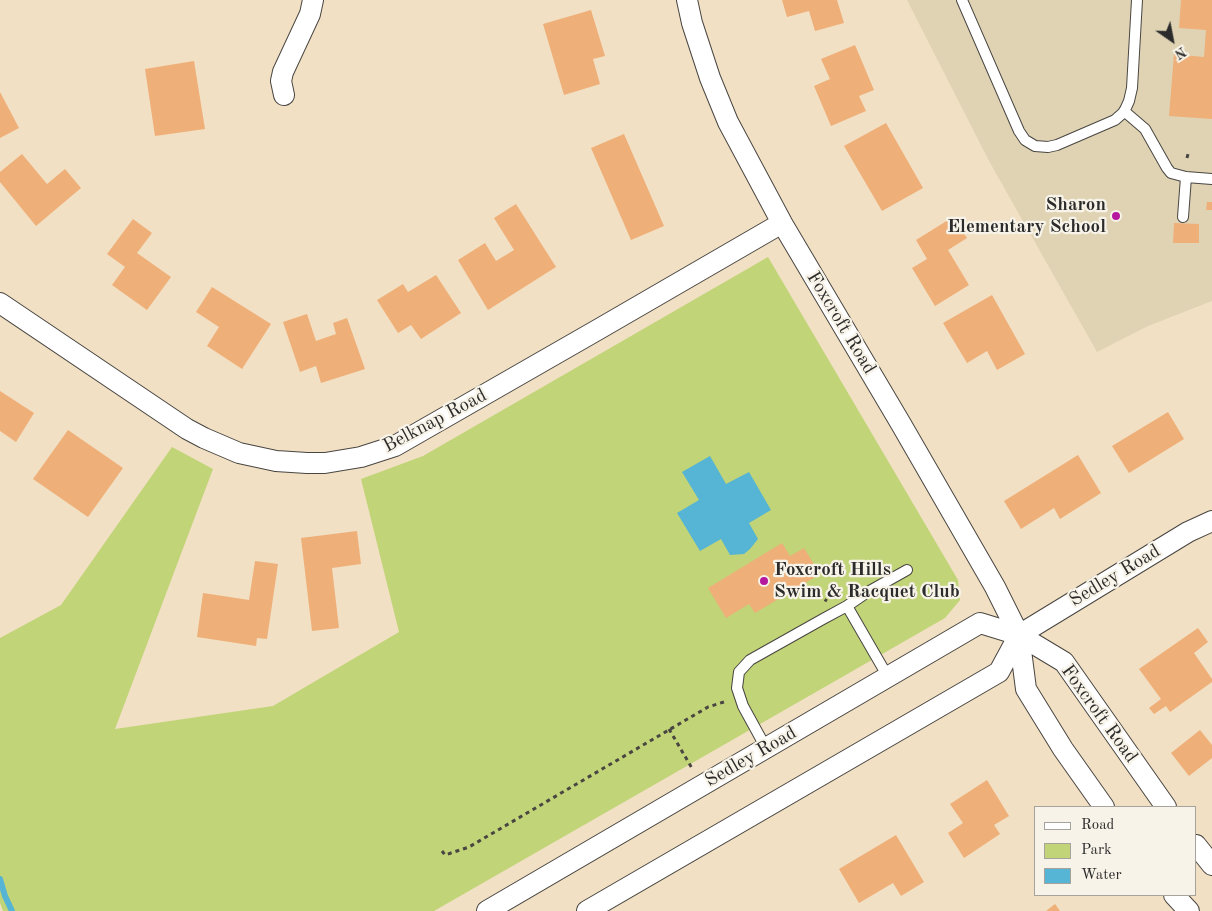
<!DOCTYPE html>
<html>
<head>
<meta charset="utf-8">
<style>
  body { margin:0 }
  #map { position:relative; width:1212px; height:911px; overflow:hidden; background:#f1e0c3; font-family:"Old Standard TT",serif }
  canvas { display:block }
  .legend { position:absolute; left:1034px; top:806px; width:162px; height:90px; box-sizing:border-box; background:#f7f3e8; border:1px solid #a5a39c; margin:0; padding:6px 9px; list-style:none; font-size:15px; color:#2b2b2b }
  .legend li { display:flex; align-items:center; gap:10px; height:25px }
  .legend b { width:25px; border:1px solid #a5a39c }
  .north { position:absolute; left:1147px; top:15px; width:50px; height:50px; -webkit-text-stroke:4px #f7f3e8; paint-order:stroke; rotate:147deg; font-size:14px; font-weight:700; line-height:20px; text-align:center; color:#2b2b2b }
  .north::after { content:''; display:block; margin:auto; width:18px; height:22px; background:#2b2b2b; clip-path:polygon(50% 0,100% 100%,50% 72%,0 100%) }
</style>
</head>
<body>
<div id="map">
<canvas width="1212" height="911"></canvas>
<ul class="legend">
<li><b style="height:6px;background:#fff"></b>Road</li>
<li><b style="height:14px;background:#c1d478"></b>Park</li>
<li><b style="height:14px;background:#56b4d4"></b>Water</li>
</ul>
<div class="north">N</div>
</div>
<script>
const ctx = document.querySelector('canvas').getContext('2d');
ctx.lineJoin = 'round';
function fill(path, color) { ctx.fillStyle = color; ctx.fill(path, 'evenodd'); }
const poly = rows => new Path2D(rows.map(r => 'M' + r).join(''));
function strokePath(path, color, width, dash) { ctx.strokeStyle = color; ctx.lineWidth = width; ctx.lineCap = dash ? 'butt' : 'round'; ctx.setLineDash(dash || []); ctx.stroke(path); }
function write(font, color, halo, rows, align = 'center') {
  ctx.font = font + ' "Old Standard TT",serif'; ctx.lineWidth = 4.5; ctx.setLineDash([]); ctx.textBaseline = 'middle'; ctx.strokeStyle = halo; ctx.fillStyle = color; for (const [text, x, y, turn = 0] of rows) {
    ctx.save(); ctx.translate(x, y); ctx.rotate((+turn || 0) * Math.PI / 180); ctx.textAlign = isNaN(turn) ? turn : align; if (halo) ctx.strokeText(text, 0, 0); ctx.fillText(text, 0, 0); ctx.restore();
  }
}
fill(poly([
  [907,0,1212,0,1212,301,1148,326,1097,352,989,161]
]), '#dfd3b4');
fill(poly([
  [768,257,958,580,960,600,945,618,434,911,3,911,0,903,0,638,61,605,172,447,213,469,115,729,273,706,399,632,361,479,423,456]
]), '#c1d478');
fill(poly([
  [710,456,726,484,749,472,771,510,749,523,758,539,750,549,744,554,730,555,721,539,700,551,677,513,699,500,682,472]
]), '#56b4d4');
strokePath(poly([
  [0,879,5,896,12,911]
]), '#56b4d4', 6);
fill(poly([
  [782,0,837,0,844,23,815,31,809,11,787,17],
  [1181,0,1212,0,1212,119,1169,116,1174,54,1204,57,1206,30,1179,28],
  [591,10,605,56,593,59,600,84,564,95,543,24],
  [855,45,874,90,859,96,866,111,831,126,814,86,830,79,821,59],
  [194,61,205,129,155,136,145,69],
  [0,92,19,128,0,138],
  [886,123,923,188,882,211,844,146],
  [624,134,664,226,631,240,591,148],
  [22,154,47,184,65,169,81,188,36,226,0,182,0,172],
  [1207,202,1212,202,1212,210,1206,210],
  [516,204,556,267,488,310,458,260,485,243,496,261,514,250,494,218],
  [953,217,967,238,948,250,969,285,935,306,912,268,927,259,916,240],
  [133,219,152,233,137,253,171,277,147,310,112,285,125,267,107,254],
  [1174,223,1199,224,1199,243,1173,243],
  [436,275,461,313,421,339,411,325,398,333,377,300,403,284,408,292],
  [212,287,271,324,242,369,207,346,219,327,196,312],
  [992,295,1025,354,997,370,987,351,967,363,943,323],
  [307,314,316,341,336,334,333,323,347,318,365,369,321,383,316,366,300,372,283,322],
  [0,391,34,413,16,442,0,431],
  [1168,412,1184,439,1129,473,1112,446],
  [68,430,123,468,88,517,33,479],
  [1078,455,1101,493,1060,519,1054,508,1021,529,1004,501],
  [357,531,361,564,332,568,339,628,312,631,301,538],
  [782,543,790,556,804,548,820,574,755,613,749,604,726,618,708,588],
  [255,561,278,564,267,639,257,638,256,646,197,637,203,593,249,600],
  [1198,628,1208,642,1194,653,1212,679,1212,682,1170,712,1166,706,1154,714,1149,708,1161,699,1139,669],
  [1200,730,1212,745,1212,758,1189,776,1171,753],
  [987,780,1009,816,994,825,1000,834,964,858,948,833,963,823,950,804],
  [896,835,924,882,901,896,893,883,859,903,839,869],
  [1055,904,1060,911,1046,911]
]), '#efaf79');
const service = poly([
  [962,0,1019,131,1025,140,1035,146,1048,147,1057,145,1115,120,1124,112,1129,101,1132,88,1137,0],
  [1124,111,1145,129,1167,168,1171,173,1186,177,1212,179],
  [1183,217,1186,177],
  [888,677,847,606,866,593,907,570],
  [766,748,743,706,737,688,739,672,750,660,823,619,847,606]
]);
const minor = poly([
  [687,0,692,23,710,78,728,122,782,223,901,424,995,587,1019,635,1026,689,1063,749,1104,807],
  [284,95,281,81,283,72,310,14,313,0],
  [0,303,187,429,204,438,239,453,276,461,307,463,325,463,361,457,395,446,599,329,782,223],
  [1196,845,1212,865],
  [1174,895,1189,911],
  [487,911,980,623,1019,635,1064,662,1166,807],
  [587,911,999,672,1019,635,1188,532,1212,521]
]);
strokePath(service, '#494642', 12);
strokePath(minor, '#494642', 22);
strokePath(poly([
  [1187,158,1188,154],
  [811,591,827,601],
  [669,729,693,770],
  [442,851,445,855,469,847,708,707,727,701]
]), '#494642', 3, [4, 4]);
strokePath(service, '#fff', 10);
strokePath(minor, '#fff', 20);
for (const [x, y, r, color] of [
  [1116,216,5,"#b5179e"],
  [764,581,5,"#b5179e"]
]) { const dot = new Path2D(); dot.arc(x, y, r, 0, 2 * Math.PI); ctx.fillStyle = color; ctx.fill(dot); strokePath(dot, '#f7f3e8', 2); }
write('bold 19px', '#2b2b2b', '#f7f3e8', [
  ["Sharon",1106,205],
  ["Elementary School",1106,227],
  ["Foxcroft Hills",774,570,"left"],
  ["Swim & Racquet Club",774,592,"left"]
], 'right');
write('19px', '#2b2b2b', '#f7f3e8', [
  ["Foxcroft Road",841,323,59],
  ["Belknap Road",435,421,-28],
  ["Sedley Road",1115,576,-31],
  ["Foxcroft Road",1099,714,54],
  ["Sedley Road",751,757,-30]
]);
</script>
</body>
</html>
